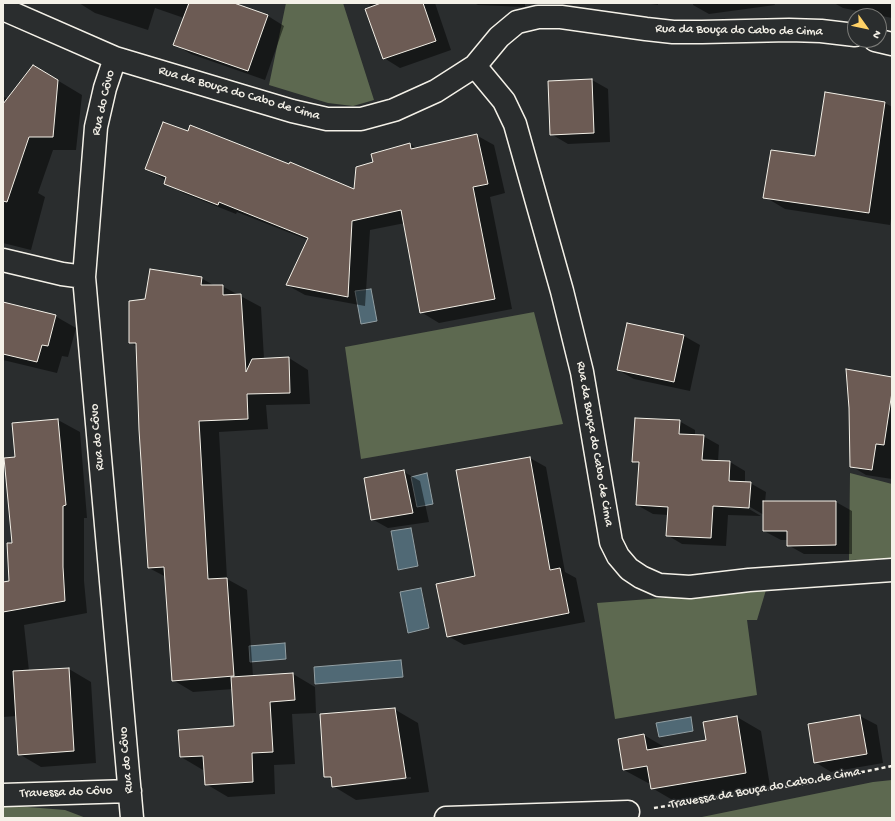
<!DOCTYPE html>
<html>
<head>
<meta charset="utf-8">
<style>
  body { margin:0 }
  #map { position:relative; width:895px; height:821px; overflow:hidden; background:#2a2d2e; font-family:"Gochi Hand",sans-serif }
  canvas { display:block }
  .frame { position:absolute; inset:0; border:4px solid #f4f1e8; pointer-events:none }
  .north { position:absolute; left:847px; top:8px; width:40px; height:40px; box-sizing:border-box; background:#2a2d2e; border:1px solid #7b7b78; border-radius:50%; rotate:123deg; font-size:11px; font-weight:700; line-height:16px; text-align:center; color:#f4f1e8 }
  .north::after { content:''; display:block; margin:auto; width:14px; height:18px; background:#ffd166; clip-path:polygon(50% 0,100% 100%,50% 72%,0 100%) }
</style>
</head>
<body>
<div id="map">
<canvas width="895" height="821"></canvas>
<div class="frame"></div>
<div class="north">N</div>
</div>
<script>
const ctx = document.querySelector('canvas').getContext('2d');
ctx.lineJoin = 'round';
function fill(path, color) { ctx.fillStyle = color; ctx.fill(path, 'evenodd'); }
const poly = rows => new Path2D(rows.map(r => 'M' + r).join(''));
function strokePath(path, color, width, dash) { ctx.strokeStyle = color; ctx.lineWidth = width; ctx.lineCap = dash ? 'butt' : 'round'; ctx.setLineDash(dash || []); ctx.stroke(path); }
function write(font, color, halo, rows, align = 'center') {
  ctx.font = font + ' "Gochi Hand",sans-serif'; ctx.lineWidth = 3; ctx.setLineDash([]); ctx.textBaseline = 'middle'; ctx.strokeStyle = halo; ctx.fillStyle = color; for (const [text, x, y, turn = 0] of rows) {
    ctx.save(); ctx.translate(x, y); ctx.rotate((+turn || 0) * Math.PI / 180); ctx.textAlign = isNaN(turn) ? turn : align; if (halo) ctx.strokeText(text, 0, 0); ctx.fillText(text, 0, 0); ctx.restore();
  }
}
fill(poly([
  [286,3,343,3,374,100,353,106,328,103,269,85],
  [534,312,563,424,361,459,345,347],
  [850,473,892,484,892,559,849,560],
  [766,590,757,620,747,620,757,695,615,719,597,603],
  [892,780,892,818,697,818,873,782],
  [3,805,65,810,86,818,3,818]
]), '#5d6950');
const water = poly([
  [371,289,377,321,361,324,355,291,371,289],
  [427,473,433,504,417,507,411,477,427,473],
  [411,528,418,566,398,570,391,531,411,528],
  [421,588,429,628,408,633,400,592,421,588],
  [285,643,286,659,250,662,249,646,285,643],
  [401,660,403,677,315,684,314,667,401,660],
  [691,717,693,731,659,737,656,723,691,717]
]);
fill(water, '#506975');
strokePath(water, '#929fa3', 1);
fill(poly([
  [79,3,230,3,268,16,284,26,265,80,191,54,174,44,184,18,155,8,148,30,95,13],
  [369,3,435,3,451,50,400,68,384,58],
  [474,3,525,3,525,7,478,5],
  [644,3,658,3,658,5],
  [693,3,774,3,775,5,709,14,693,5],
  [834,3,892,3,892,18,843,8],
  [57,80,82,95,76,150,53,150,38,193,45,197,31,250,3,243,3,97,8,98],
  [592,80,608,89,610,142,568,144,551,134],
  [826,94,885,103,892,107,892,212,890,225,785,209,765,197,816,158],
  [476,135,494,145,505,193,490,197,512,309,439,323,421,312,405,223,370,230,365,306,305,295,287,285,308,240,237,212,236,214,183,193,165,183,166,180,146,169,355,190,374,163,410,144,418,149],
  [201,278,215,286,222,286,261,307,264,359,289,358,308,370,310,404,266,405,268,429,219,432,227,579,247,590,253,677,293,674,315,687,316,713,292,714,295,764,274,765,275,794,228,797,206,784,205,769,203,770,181,757,235,727,233,689,193,692,173,680,166,577,149,568,137,347,130,342,146,300],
  [3,303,55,316,76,328,68,357,62,356,57,373,3,360],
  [628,324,684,336,700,345,690,391,634,379,618,370],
  [892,378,892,479,866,475,851,466],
  [58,420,80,432,87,518,84,518,84,581,87,613,24,625,29,671,69,669,91,682,96,763,41,767,19,754,17,716,3,717,3,583,10,582,13,544,16,458,13,424],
  [679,421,695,430,695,435,703,436,719,445,718,462,730,462,745,471,745,483,750,483,766,492,765,502,836,502,852,511,852,554,804,554,788,545,788,540,781,540,764,531,764,515,745,504,744,506,761,516,728,515,726,546,682,544,667,535,668,515,653,514,637,505,640,465,633,461],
  [530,458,546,467,565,572,576,578,585,622,464,645,448,636],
  [404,472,420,481,429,522,388,528,372,519],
  [394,709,418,723,429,792,356,800,333,786,332,780,325,776],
  [411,777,411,779,347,786,347,784],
  [860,716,877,725,883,763,831,772,815,762,809,724],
  [737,717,761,731,770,786,676,802,652,788,651,783,648,783,624,770,619,740,644,735,666,748,707,741]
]), '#0007');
const building = poly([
  [189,3,234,3,268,15,248,71,173,45,189,3],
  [381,3,423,3,436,41,383,59,365,9,381,3],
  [33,65,58,80,53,137,29,137,7,202,3,201,3,104,33,65],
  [592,79,594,133,550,135,548,81,592,79],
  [825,92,885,102,869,213,763,198,771,150,815,156,825,92],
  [163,122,188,131,190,125,289,164,290,162,354,189,356,167,373,162,371,154,410,143,411,149,477,134,488,184,473,187,495,299,420,313,401,210,352,221,348,297,286,285,308,238,219,202,218,205,164,184,166,177,145,169,163,122],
  [150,269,202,277,201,285,223,285,223,295,241,294,246,372,252,359,289,357,290,393,247,394,248,419,199,421,208,579,227,578,234,676,172,681,164,567,148,568,139,430,136,343,129,343,129,301,145,299,150,269],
  [3,302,56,315,48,346,42,345,37,362,3,354,3,302],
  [627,323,684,335,674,382,617,370,627,323],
  [846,369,892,377,892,392,884,445,876,444,872,470,850,467,849,408,846,369],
  [635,418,680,420,679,434,704,435,702,460,730,461,729,481,751,482,749,508,713,506,711,538,666,536,668,507,636,505,639,462,632,462,635,418],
  [58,419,66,505,63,506,63,567,65,601,3,612,3,582,9,581,7,543,12,543,4,458,15,457,12,423,58,419],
  [530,457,550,570,560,568,569,613,447,637,436,584,475,576,456,470,530,457],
  [404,470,413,513,371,520,364,478,404,470],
  [763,501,836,501,836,545,787,546,787,531,763,531,763,501],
  [69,668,74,751,18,755,13,671,69,668],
  [293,673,295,700,270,702,273,752,252,753,253,782,205,785,203,756,180,757,178,730,234,726,231,677,293,673],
  [395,708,406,778,332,787,331,777,324,777,320,714,395,708],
  [860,715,867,754,814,763,808,724,860,715],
  [737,716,746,773,651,789,647,766,623,770,618,739,644,734,647,750,706,740,703,722,737,716]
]);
fill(building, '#6c5b54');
strokePath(building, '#f4f1e8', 1);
const minor = poly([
  [3,9,115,58,292,111,327,119,361,119,394,110,436,91,475,66,499,37,517,22,538,17,561,17,646,29,673,32,702,32,789,30,821,31,855,35],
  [875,40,892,44],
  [115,58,105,88,96,127,84,277,132,818],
  [475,66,504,101,515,124,562,291,582,372,611,542,618,556,629,569,641,577,659,585,690,587,749,580,892,570],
  [3,260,62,274,84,277],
  [3,795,130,791],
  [446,818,628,812]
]);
strokePath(minor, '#f4f1e8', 25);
strokePath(poly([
  [654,808,803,784,892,766]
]), '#f4f1e8', 2.5, [4, 3]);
strokePath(minor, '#2a2d2e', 22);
write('13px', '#f4f1e8', '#2a2d2e', [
  ["Rua da Bouça do Cabo de Cima",739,31,1],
  ["Rua da Bouça do Cabo de Cima",239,94,16],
  ["Rua do Côvo",104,103,-77],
  ["Rua do Côvo",98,437,-95],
  ["Rua da Bouça do Cabo de Cima",594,444,80],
  ["Rua do Côvo",127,760,-95],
  ["Travessa da Bouça do Cabo de Cima",765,789,-10],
  ["Travessa do Côvo",66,793,-2]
]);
</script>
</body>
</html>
